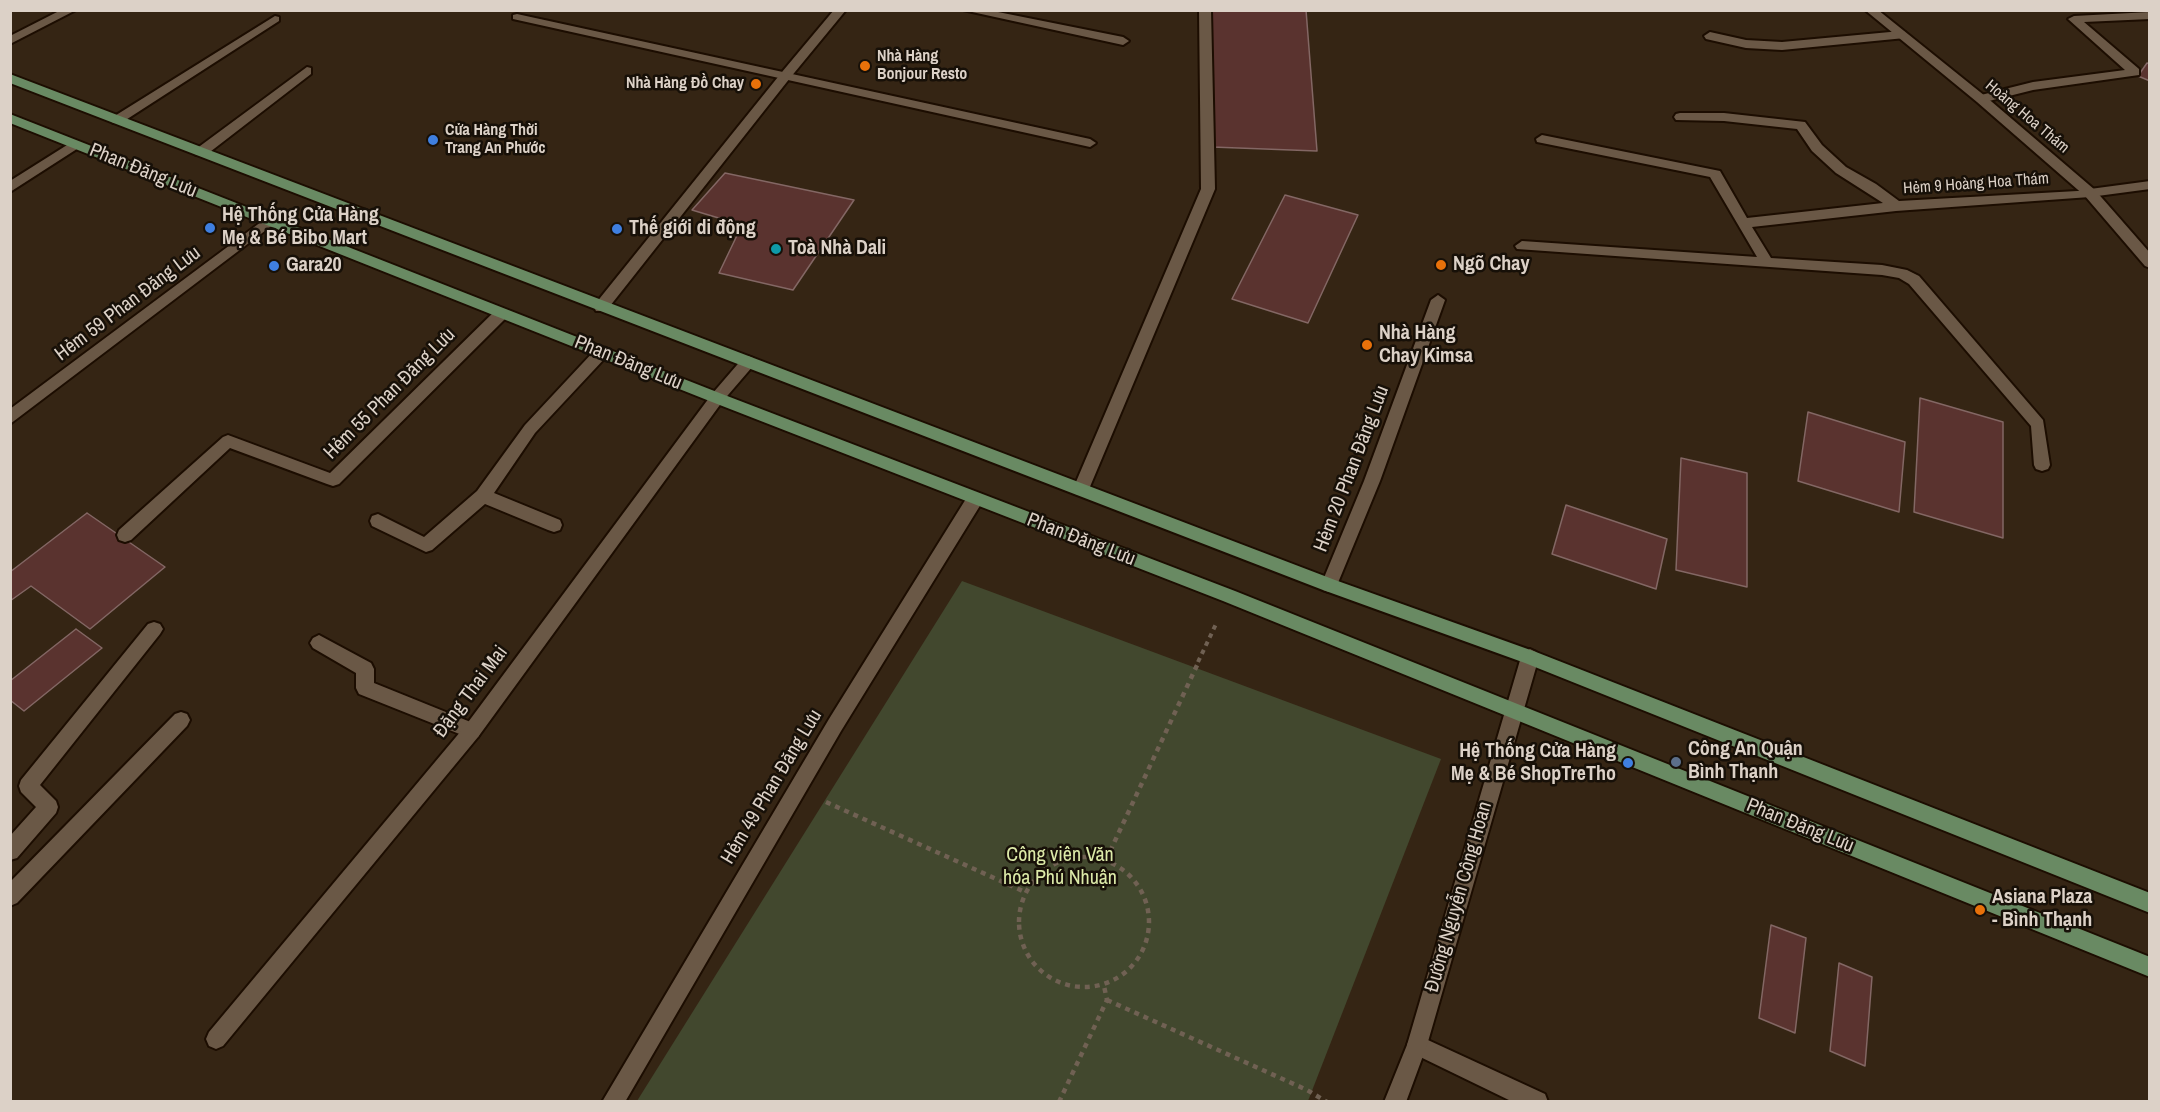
<!DOCTYPE html>
<html>
<head>
<meta charset="utf-8">
<style>
  body { margin:0 }
  #map { position:relative; width:2160px; height:1112px; overflow:hidden; background:#352514; font-family:"Archivo Narrow",sans-serif }
  canvas { display:block }
  .frame { position:absolute; inset:0; border:12px solid #dcd1c7; pointer-events:none }
</style>
</head>
<body>
<div id="map">
<canvas width="2160" height="1112"></canvas>
<div class="frame"></div>
</div>
<script>
const ctx = document.querySelector('canvas').getContext('2d');
ctx.lineJoin = 'round';
function fill(path, color) { ctx.fillStyle = color; ctx.fill(path, 'evenodd'); }
const poly = rows => new Path2D(rows.map(r => 'M' + r).join(''));
function strokePath(path, color, width, dash) { ctx.strokeStyle = color; ctx.lineWidth = width; ctx.lineCap = dash ? 'butt' : 'round'; ctx.setLineDash(dash || []); ctx.stroke(path); }
function write(font, color, halo, rows, align = 'center') {
  ctx.font = font + ' "Archivo Narrow",sans-serif'; ctx.lineWidth = 5; ctx.setLineDash([]); ctx.textBaseline = 'middle'; ctx.strokeStyle = halo; ctx.fillStyle = color; for (const [text, x, y, turn = 0] of rows) {
    ctx.save(); ctx.translate(x, y); ctx.rotate((+turn || 0) * Math.PI / 180); ctx.textAlign = isNaN(turn) ? turn : align; if (halo) ctx.strokeText(text, 0, 0); ctx.fillText(text, 0, 0); ctx.restore();
  }
}
fill(poly([
  [962,581,1441,759,1308,1101,637,1101]
]), '#42482e');
const building = poly([
  [1212,10,1306,10,1317,151,1212,147,1212,10],
  [2147,63,2150,64,2150,81,2138,76,2147,63],
  [725,173,854,200,793,290,719,273,742,225,692,210,725,173],
  [1285,195,1358,215,1308,323,1232,299,1285,195],
  [1920,398,2003,422,2003,538,1914,512,1920,398],
  [1808,412,1905,442,1899,512,1798,481,1808,412],
  [1681,458,1747,473,1747,587,1676,570,1681,458],
  [1566,505,1667,539,1656,589,1552,554,1566,505],
  [87,513,165,567,90,629,31,586,10,601,10,572,87,513],
  [76,629,102,648,24,711,10,700,10,681,76,629],
  [1771,925,1806,938,1795,1033,1759,1018,1771,925],
  [1839,963,1872,977,1865,1066,1830,1051,1839,963]
]);
fill(building, '#5a332f');
strokePath(building, '#836764', 1.5);
const service = poly([
  [963,10,988,10,1123,37,1129,41,1123,45,963,10],
  [2150,12,2150,19,2084,22,2139,69,2139,75,2033,90,1981,103,1975,99,1977,96,2033,82,2125,70,2068,19,2074,16,2150,12],
  [517,14,1090,139,1096,143,1090,147,513,19,513,15,517,14],
  [275,16,279,17,279,21,121,123,113,123,111,120,113,117,275,16],
  [1901,31,1905,32,1905,38,1782,50,1746,48,1706,39,1704,36,1710,32,1746,40,1782,42,1901,31],
  [307,67,311,68,311,74,206,155,196,155,195,152,196,149,307,67],
  [1680,113,1724,113,1805,122,1822,145,1846,167,1876,184,1899,201,2095,190,2097,193,2090,197,1896,211,1752,227,1771,258,1882,265,1907,270,1919,276,2043,420,2050,465,2048,469,2042,471,2036,469,2034,465,2031,426,1909,284,1899,278,1882,275,1517,249,1515,246,1522,241,1757,257,1710,177,1537,142,1536,139,1542,135,1720,171,1747,218,1883,203,1836,173,1812,151,1797,129,1724,121,1676,120,1674,117,1676,114,1680,113],
  [75,140,81,144,80,147,10,192,10,181,75,140],
  [269,216,276,221,274,224,10,424,10,409,269,216],
  [502,308,509,313,507,317,339,484,333,486,327,484,230,448,131,540,125,542,119,540,117,535,119,530,223,437,228,435,330,473,497,309,502,308],
  [601,348,606,349,608,353,606,357,535,433,494,493,560,520,562,525,560,530,554,532,548,530,485,504,432,550,426,552,372,526,370,521,372,516,378,514,424,537,477,491,525,425,596,349,601,348],
  [975,493,981,494,983,499,981,504,841,731,625,1102,602,1102,829,719,969,494,975,493],
  [154,622,160,624,163,629,160,634,40,785,56,801,58,807,56,813,17,858,10,860,10,836,36,807,21,792,19,786,21,780,148,624,154,622],
  [319,635,371,663,374,669,374,683,478,725,481,731,478,737,472,739,359,694,356,688,356,673,313,648,310,643,313,638,319,635],
  [181,712,187,714,190,720,187,726,17,903,10,906,10,882,175,714,181,712],
  [1417,1035,1545,1094,1548,1102,1513,1102,1410,1052,1407,1045,1410,1038,1417,1035]
]);
const minor = poly([
  [61,10,76,10,10,44,10,36,61,10],
  [834,10,846,10,790,78,606,311,596,311,594,307,596,303,782,72,834,10],
  [1199,10,1211,10,1215,189,1089,489,1087,494,1081,495,1075,494,1073,489,1201,189,1199,10],
  [2150,181,2150,189,2090,197,2083,193,2090,189,2150,181],
  [1438,295,1445,300,1380,481,1335,590,1329,592,1323,590,1321,585,1364,481,1431,300,1438,295],
  [748,356,753,358,755,362,753,366,722,402,478,737,223,1046,216,1049,209,1046,206,1039,209,1032,466,725,712,394,743,358,748,356],
  [1530,649,1536,652,1539,657,1427,1045,1406,1102,1384,1102,1407,1045,1521,657,1524,652,1530,649]
]);
const tertiary = poly([
  [1865,10,1878,10,1985,96,2095,190,2150,253,2150,268,2145,266,2085,196,1977,102,1865,10]
]);
const primary = poly([
  [10,74,1335,580,1536,652,2150,893,2150,913,1525,663,1323,590,10,83,10,74],
  [10,114,722,394,1235,591,2150,957,2150,977,1223,601,712,402,10,123,10,114]
]);
strokePath(service, '#1c0d01', 4);
strokePath(minor, '#1c0d01', 4);
strokePath(tertiary, '#1c0d01', 4);
strokePath(primary, '#1c0d01', 4);
strokePath(poly([
  [1198,662,1217,622]
]), '#706153', 4, [4.5, 4.5]);
strokePath(poly([
  [826,802,1025,892],
  '1019 922a65 65 0 1 1 130 0a65 65 0 1 1-130 0Z',
  [1106,860,1199,661],
  [1107,1000,1307,1090,1327,1102],
  [1059,1102,1107,1000,1104,986]
]), '#706153', 4.5, [5, 5]);
fill(service, '#6a5846');
fill(minor, '#6a5846');
fill(tertiary, '#6a5846');
fill(primary, '#698a63');
for (const [x, y, r, color] of [
  [865,66,6,"#e8710a"],
  [756,84,6,"#e8710a"],
  [433,140,6,"#3f7fe0"],
  [210,228,6,"#3f7fe0"],
  [617,229,6,"#3f7fe0"],
  [776,249,6,"#0f9aa8"],
  [1441,265,6,"#e8710a"],
  [274,266,6,"#3f7fe0"],
  [1367,345,6,"#e8710a"],
  [1676,762,6,"#5c6f8a"],
  [1628,763,6,"#3f7fe0"],
  [1980,910,6,"#e8710a"]
]) { const dot = new Path2D(); dot.arc(x, y, r, 0, 2 * Math.PI); ctx.fillStyle = color; ctx.fill(dot); strokePath(dot, '#171008', 2); }
write('bold 16px', '#dcd1c7', '#171008', [
  ["Nhà Hàng",877,57],
  ["Bonjour Resto",877,75],
  ["Nhà Hàng Đồ Chay",744,84,"right"],
  ["Cửa Hàng Thời",445,131],
  ["Trang An Phước",445,149]
], 'left');
write('16px', '#dcd1c7', '#171008', [
  ["Hoàng Hoa Thám",2027,117,40],
  ["Hẻm 9 Hoàng Hoa Thám",1976,184,-4]
]);
write('20px', '#dcd1c7', '#171008', [
  ["Phan Đăng Lưu",143,171,22],
  ["Hẻm 59 Phan Đăng Lưu",128,304,-37],
  ["Phan Đăng Lưu",628,363,22],
  ["Hẻm 55 Phan Đăng Lưu",390,394,-45],
  ["Hẻm 20 Phan Đăng Lưu",1352,469,-69],
  ["Phan Đăng Lưu",1081,540,21],
  ["Đặng Thai Mai",471,692,-53],
  ["Hẻm 49 Phan Đăng Lưu",772,787,-59],
  ["Phan Đăng Lưu",1800,826,22],
  ["Đường Nguyễn Công Hoan",1459,897,-74]
]);
write('bold 20px', '#dcd1c7', '#171008', [
  ["Hệ Thống Cửa Hàng",222,216],
  ["Mẹ & Bé Bibo Mart",222,239],
  ["Thế giới di động",629,229],
  ["Toà Nhà Dali",788,249],
  ["Ngõ Chay",1453,265],
  ["Gara20",286,266],
  ["Nhà Hàng",1379,334],
  ["Chay Kimsa",1379,357],
  ["Công An Quận",1688,750],
  ["Bình Thạnh",1688,773],
  ["Hệ Thống Cửa Hàng",1616,752,"right"],
  ["Mẹ & Bé ShopTreTho",1616,775,"right"],
  ["Asiana Plaza",1992,898],
  ["- Bình Thạnh",1992,921]
], 'left');
write('20px', '#ddeba9', '#171008', [
  ["Công viên Văn",1060,856],
  ["hóa Phú Nhuận",1060,879]
]);
</script>
</body>
</html>
